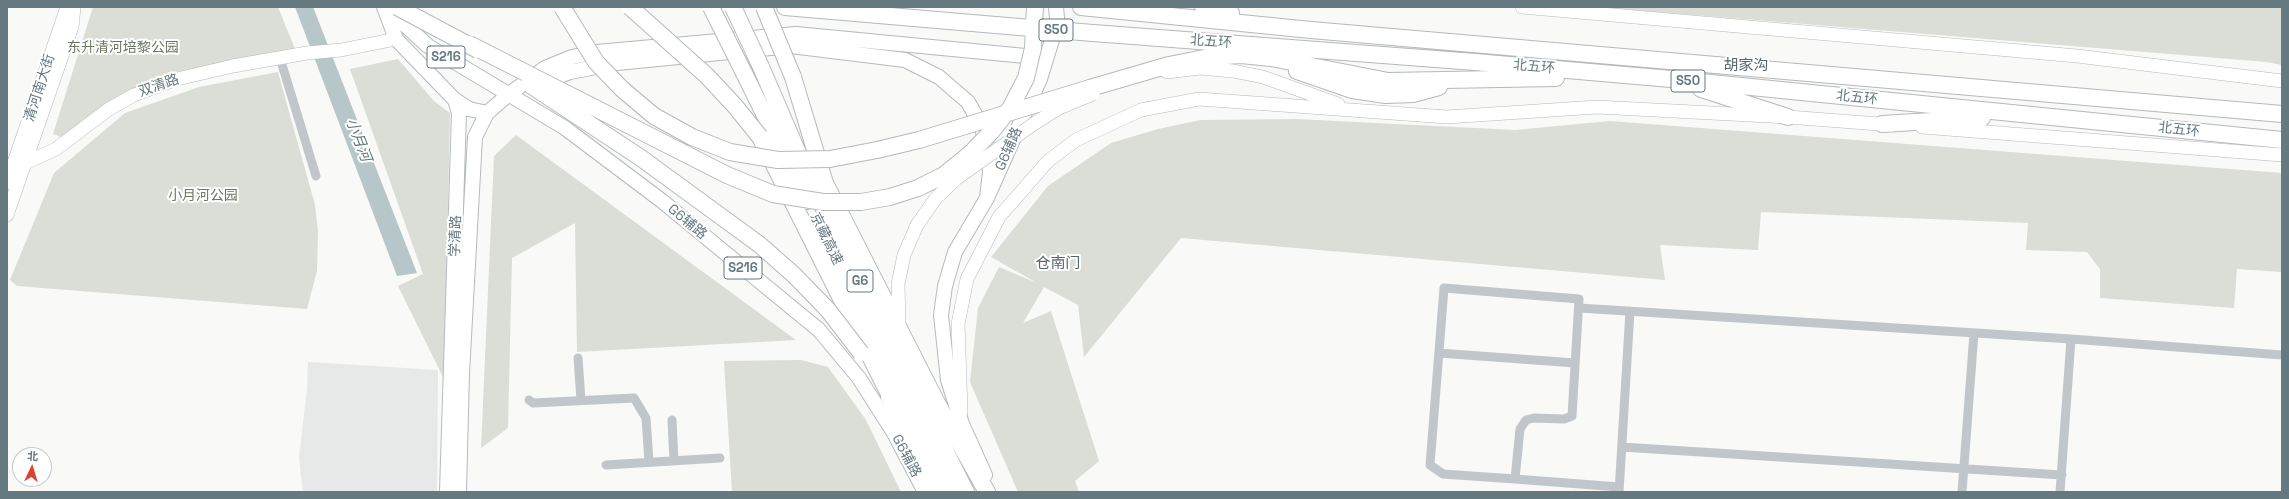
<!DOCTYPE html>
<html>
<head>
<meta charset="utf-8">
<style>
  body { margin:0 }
  #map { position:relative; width:2289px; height:499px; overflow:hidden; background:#f9f9f7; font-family:"Space Grotesk","Noto Sans SC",sans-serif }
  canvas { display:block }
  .frame { position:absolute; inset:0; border:8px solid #657981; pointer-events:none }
  .north { position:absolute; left:12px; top:447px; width:40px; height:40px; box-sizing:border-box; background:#fff; border:1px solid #c1c9cd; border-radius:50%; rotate:4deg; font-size:11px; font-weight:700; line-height:16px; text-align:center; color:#657981 }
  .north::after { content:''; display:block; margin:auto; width:14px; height:18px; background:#df3f31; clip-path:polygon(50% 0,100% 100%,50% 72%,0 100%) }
</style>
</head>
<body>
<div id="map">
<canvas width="2289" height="499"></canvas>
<div class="frame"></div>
<div class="north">北</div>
</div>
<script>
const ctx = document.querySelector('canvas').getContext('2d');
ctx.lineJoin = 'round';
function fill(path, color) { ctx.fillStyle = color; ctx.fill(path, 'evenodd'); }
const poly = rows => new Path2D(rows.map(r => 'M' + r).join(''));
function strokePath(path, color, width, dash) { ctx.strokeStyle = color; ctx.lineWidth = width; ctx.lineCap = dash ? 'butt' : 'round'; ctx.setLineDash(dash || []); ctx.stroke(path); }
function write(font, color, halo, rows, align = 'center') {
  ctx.font = font + ' "Space Grotesk","Noto Sans SC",sans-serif'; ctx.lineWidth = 4; ctx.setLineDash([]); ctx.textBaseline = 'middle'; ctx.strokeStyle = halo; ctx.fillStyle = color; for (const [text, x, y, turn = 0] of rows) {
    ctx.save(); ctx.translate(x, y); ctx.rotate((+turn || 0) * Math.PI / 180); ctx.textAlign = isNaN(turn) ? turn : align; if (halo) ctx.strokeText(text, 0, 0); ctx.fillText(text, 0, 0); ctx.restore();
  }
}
fill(poly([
  [308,362,438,370,437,492,303,492,299,458,307,388]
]), '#e7e9e8');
fill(poly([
  [93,7,278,7,295,49,169,73,125,93,63,138,53,134],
  [1597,7,2282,7,2282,65,2267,62],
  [398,59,434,101,450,113,444,379,398,286,423,274,350,69],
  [278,72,315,205,318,231,317,271,307,309,17,286,10,280,54,173,125,113,199,87],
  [1296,119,1515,130,1610,121,2282,173,2282,272,2237,269,2234,308,2100,298,2100,269,2087,252,2026,250,2028,223,1761,212,1758,250,1660,245,1665,280,1181,238,1084,357,1078,305,1044,287,1023,323,1051,311,1099,461,1075,481,1079,492,1018,492,970,382,978,308,999,267,1037,283,991,257,1048,186,1111,143,1158,129,1201,120],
  [516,135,796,340,577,352,575,223,512,258,508,428,481,448,494,156],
  [801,360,828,367,866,420,901,492,732,492,724,361]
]), '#daded6');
fill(poly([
  [295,7,313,7,417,273,397,276]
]), '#b7c6c8');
const secondary = poly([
  [1522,7,2077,56,2282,81],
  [1167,72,1200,68,1233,71,1263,77,1338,104],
  [1922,127,2282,155],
  [12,169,56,149,109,109,134,95,177,79,233,66,307,53,341,50,396,39],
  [7,183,67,7],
  [7,215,72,27,74,7],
  [899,325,898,284,904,255,917,225,936,198],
  [961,412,958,324,967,279,999,217,1048,161,1076,140,1141,110,1199,99,1447,117,1597,107,1788,117,1892,125]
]);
const primary = poly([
  [384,7,396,39,455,100,459,113,447,492],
  [397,7,404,24,428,46,565,128,662,201,819,330,859,378,894,433,925,492],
  [538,84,570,72,617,63,791,46,905,60,939,77,968,102,981,125,988,149,990,172,987,198],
  [455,100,469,109,487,113],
  [985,475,962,424,948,380,941,315,945,286,955,252,987,198,1040,79,1052,40,1057,18,1056,7],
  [459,492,462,373,475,137,487,113,508,95,545,68,572,57,597,52,796,34,1046,58]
]);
const highway = poly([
  [785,7,1019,27],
  [1081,7,1311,30,2282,114],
  [1203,7,1231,13],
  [1093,33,1475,62,1671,79,2282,140],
  [761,67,811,183,966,492],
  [1297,71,1352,90,1386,95,1413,94,1439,87],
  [744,73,807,201],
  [793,77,825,183,937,403,987,492],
  [1090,88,1169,65,1209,57,1241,55,1271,58,1388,81,1556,78],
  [1701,89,1788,117],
  [1882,124,1982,118],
  [760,137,895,406],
  [836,259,953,492],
  [889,397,938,492]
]);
strokePath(secondary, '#b3babd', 14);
strokePath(primary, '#b4babd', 16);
strokePath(highway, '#b4b9bc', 18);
strokePath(poly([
  [280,58,316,176],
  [1579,308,2071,339,2282,355],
  [1439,353,1575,363],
  [578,358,581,400],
  [529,400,533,403,634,398,646,418,649,462],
  [672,420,674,461],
  [1622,447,2062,475],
  [606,465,720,458],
  [1515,479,1520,429,1526,420,1534,418,1564,419,1572,416,1579,299,1444,288,1430,465,1443,474,1515,479,1619,487],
  [1619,492,1630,311],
  [1962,492,1974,333],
  [2060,492,2071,339]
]), '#c0c6c9', 9);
strokePath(secondary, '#fff', 13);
strokePath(primary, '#fff', 14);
strokePath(highway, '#fff', 16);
const secondaryBridge = poly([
  [936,198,957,178,1035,123,1059,108,1093,94]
]);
const highwayBridge = poly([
  [397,7,478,50],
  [562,7,596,62,622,89,654,116,692,137,730,152,778,160,830,159,877,150,919,140,1090,88],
  [630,7,707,76,735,106,760,137],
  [711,7,744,73],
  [733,7,761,67],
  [764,7,793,77],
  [1019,27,1093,33],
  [469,44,727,175,773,194,823,202,861,202,890,197,918,188,944,175,971,153,992,131,1011,107,1026,78,1033,48,1035,7],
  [529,84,641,158,760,245,794,275,828,310,861,353]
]);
strokePath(secondaryBridge, '#b3babd', 14, []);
strokePath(highwayBridge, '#b4b9bc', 18, []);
strokePath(secondaryBridge, '#fff', 13);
strokePath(highwayBridge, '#fff', 16);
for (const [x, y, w] of [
  [1056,30,34],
  [446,57,38],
  [1688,81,34],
  [743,268,38],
  [860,281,26]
]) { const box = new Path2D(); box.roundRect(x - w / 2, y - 11, w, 22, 3); ctx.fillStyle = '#fff'; ctx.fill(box); strokePath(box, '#657981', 1); }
write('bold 13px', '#657981', null, [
  ["S50",1056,30],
  ["S216",446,57],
  ["S50",1688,81],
  ["S216",743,268],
  ["G6",860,281]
]);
write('14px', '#657981', '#fff', [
  ["北五环",1211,42,4],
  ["北五环",1534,67,5],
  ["双清路",159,86,-19],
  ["清河南大街",40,88,-72],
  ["北五环",1857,98,6],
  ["北五环",2179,130,6],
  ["G6辅路",1009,149,-66],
  ["G6辅路",687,222,40],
  ["学清路",456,236,-88],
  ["京藏高速",826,239,64],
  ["G6辅路",906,456,62]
]);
write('14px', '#6b7964', '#fff', [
  ["东升清河培黎公园",123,48],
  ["小月河公园",203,196]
]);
write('15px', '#57666c', '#fff', [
  ["胡家沟",1746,66],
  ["仓南门",1058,264]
]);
write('italic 15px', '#60787b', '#fff', [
  ["小月河",358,140,69]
]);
</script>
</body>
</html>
